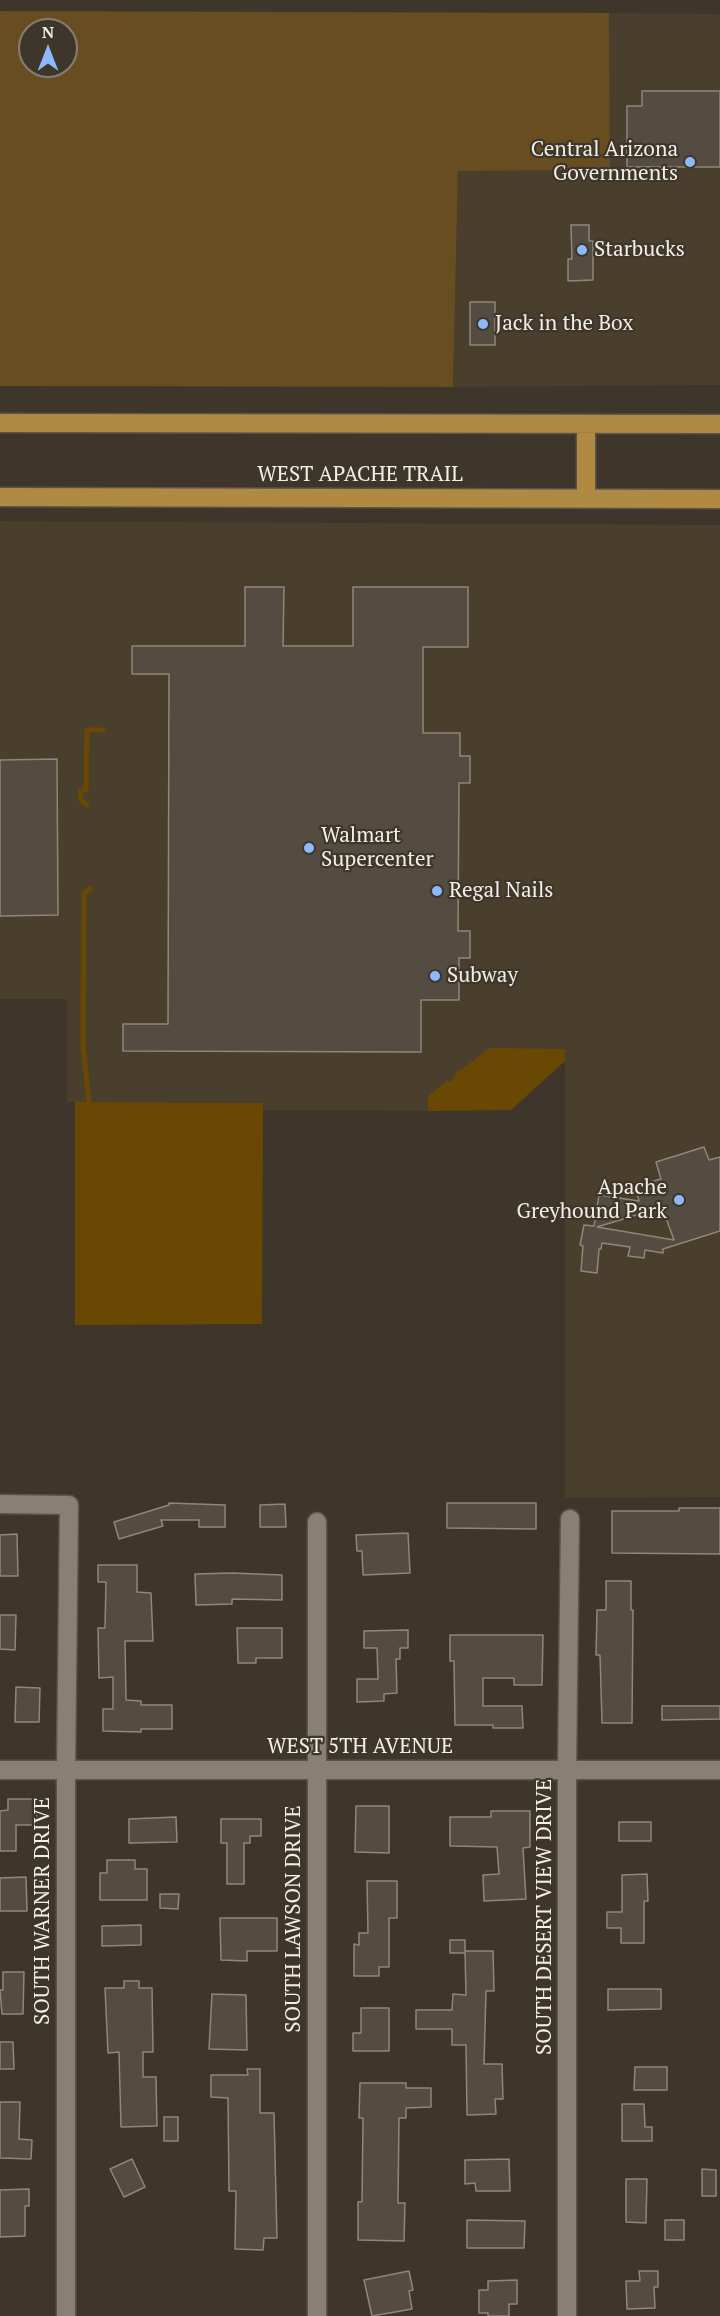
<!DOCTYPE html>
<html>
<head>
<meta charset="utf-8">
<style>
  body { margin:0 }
  #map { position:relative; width:720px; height:2316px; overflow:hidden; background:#3e362b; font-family:"PT Serif",serif }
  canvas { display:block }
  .north { position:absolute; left:18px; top:18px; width:60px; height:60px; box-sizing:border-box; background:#3e362b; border:2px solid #868076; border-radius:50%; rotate:0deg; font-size:16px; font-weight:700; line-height:24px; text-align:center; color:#f2eee6 }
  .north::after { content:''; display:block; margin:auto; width:21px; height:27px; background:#8cb9fc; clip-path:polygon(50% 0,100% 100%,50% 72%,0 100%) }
</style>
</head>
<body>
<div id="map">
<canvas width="720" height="2316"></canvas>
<div class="north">N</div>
</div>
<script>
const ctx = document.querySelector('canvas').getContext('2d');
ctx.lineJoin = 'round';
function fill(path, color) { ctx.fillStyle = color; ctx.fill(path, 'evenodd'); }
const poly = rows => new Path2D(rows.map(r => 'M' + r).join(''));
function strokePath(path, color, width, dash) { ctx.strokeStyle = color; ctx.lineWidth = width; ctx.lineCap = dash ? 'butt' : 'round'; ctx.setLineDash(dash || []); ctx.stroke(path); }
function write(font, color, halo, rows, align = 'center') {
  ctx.font = font + ' "PT Serif",serif'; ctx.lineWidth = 4.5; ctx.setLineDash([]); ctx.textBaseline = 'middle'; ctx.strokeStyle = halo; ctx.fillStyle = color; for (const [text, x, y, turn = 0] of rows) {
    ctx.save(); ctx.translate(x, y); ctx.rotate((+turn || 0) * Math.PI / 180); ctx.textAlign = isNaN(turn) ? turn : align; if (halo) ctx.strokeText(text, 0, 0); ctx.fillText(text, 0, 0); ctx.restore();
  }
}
fill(poly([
  [609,13,720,14,720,385,453,387,458,171,610,170],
  [0,521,720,525,720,1497,565,1498,565,1049,456,1077,428,1096,428,1111,263,1110,263,1103,67,1102,67,999,0,999]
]), '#4a3e2d');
fill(poly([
  [0,11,609,13,610,170,458,171,453,387,0,386],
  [30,30,66,30,66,66,30,66]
]), '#684d21');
fill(poly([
  [490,1048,565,1049,565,1061,511,1110,428,1111,428,1096,448,1080,450,1082,455,1077,454,1075],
  [75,1102,263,1103,262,1324,75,1325]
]), '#694803');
strokePath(poly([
  [85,788,80,792,81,800,87,805],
  [86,790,87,730,103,730],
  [89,1102,83,1045,84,893,90,889]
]), '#694803', 5);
const building = poly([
  [642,91,720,91,720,167,627,167,627,106,642,106,642,91],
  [571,225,589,225,589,241,593,241,593,280,568,281,568,259,572,259,571,225],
  [470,302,495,302,495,345,470,345,470,302],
  [245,587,284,587,283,646,353,646,353,587,468,587,468,647,423,647,423,733,460,733,460,756,470,756,470,783,459,783,458,931,470,931,470,958,459,958,459,1000,421,1000,421,1052,123,1051,123,1024,168,1024,169,674,132,674,132,646,245,646,245,587],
  [57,759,58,915,0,916,0,760,57,759],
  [704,1147,709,1160,720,1157,720,1231,663,1249,663,1253,645,1250,644,1258,628,1256,630,1247,602,1243,601,1249,599,1249,597,1273,581,1271,583,1246,580,1245,584,1225,594,1226,599,1195,639,1201,637,1193,652,1188,650,1182,661,1179,656,1162,704,1147],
  [662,1207,674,1240,597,1227,643,1213,662,1207],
  [169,1503,225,1505,225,1527,199,1527,199,1520,161,1520,163,1526,119,1539,114,1522,169,1505,169,1503],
  [447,1503,536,1503,536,1529,447,1528,447,1503],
  [285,1504,286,1527,260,1527,260,1505,285,1504],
  [679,1508,720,1508,720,1554,612,1553,612,1511,679,1511,679,1508],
  [408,1533,410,1573,363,1575,362,1551,357,1551,356,1535,408,1533],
  [17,1534,18,1576,0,1576,0,1535,17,1534],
  [98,1565,137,1565,137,1592,151,1593,153,1641,125,1641,126,1700,141,1701,141,1705,172,1705,172,1729,141,1729,141,1732,103,1731,103,1709,113,1709,113,1677,99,1678,98,1628,105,1628,106,1582,98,1582,98,1565],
  [231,1573,282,1575,282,1600,232,1599,232,1604,196,1605,195,1574,231,1573],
  [606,1581,631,1581,631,1610,633,1610,632,1723,602,1723,600,1655,596,1655,597,1610,606,1610,606,1581],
  [0,1615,16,1615,15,1650,0,1649,0,1615],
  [237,1628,282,1628,282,1658,256,1658,256,1663,238,1663,237,1628],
  [408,1630,408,1648,400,1648,400,1659,396,1659,397,1693,384,1694,384,1701,357,1702,357,1679,378,1679,377,1648,364,1648,364,1631,408,1630],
  [450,1635,543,1635,542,1685,514,1685,514,1678,483,1678,483,1706,522,1706,523,1728,493,1728,493,1725,455,1725,454,1661,450,1661,450,1635],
  [16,1687,40,1688,39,1722,15,1722,16,1687],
  [662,1706,720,1706,720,1719,662,1720,662,1706],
  [8,1799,37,1799,37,1825,16,1825,16,1851,0,1851,0,1811,8,1810,8,1799],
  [356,1806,389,1806,389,1853,355,1852,356,1806],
  [491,1811,530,1811,530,1847,523,1848,526,1899,484,1901,483,1875,499,1874,497,1847,450,1846,450,1817,491,1817,491,1811],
  [176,1817,177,1842,129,1843,129,1819,176,1817],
  [221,1819,261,1819,261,1836,250,1836,250,1843,244,1843,244,1884,227,1884,227,1843,221,1843,221,1819],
  [619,1822,651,1822,651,1841,619,1841,619,1822],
  [107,1860,135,1860,135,1869,147,1869,147,1900,100,1900,100,1873,107,1873,107,1860],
  [647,1874,648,1901,644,1901,644,1943,621,1943,621,1928,607,1928,607,1912,622,1912,622,1875,647,1874],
  [26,1877,27,1911,0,1911,0,1878,26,1877],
  [367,1881,397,1881,397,1918,389,1918,389,1967,379,1967,379,1976,354,1976,354,1944,359,1945,359,1933,368,1933,367,1881],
  [160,1894,179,1894,178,1909,160,1908,160,1894],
  [220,1918,277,1918,277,1951,247,1951,247,1961,221,1960,220,1918],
  [141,1925,141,1945,102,1946,102,1926,141,1925],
  [450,1940,465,1940,465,1953,450,1953,450,1940],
  [465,1951,493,1951,494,1991,486,1991,484,2064,502,2064,503,2099,495,2099,496,2114,467,2115,466,2045,452,2045,452,2029,416,2029,416,2010,452,2010,453,1994,466,1995,465,1951],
  [3,1972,24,1972,23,2014,2,2014,0,1990,3,1990,3,1972],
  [124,1981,139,1981,139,1988,152,1988,153,2052,143,2052,143,2077,156,2077,157,2126,121,2127,119,2052,108,2053,105,1988,124,1988,124,1981],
  [608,1989,661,1989,661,2009,608,2010,608,1989],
  [212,1994,246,1995,247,2050,209,2049,212,1994],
  [361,2008,389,2008,389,2051,353,2051,353,2033,361,2033,361,2008],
  [0,2042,13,2042,14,2069,0,2069,0,2042],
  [635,2067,667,2067,667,2090,634,2090,635,2067],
  [247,2069,260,2069,260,2113,274,2113,277,2238,264,2238,263,2250,235,2249,236,2191,229,2191,228,2098,211,2097,211,2075,248,2075,247,2069],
  [360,2083,406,2083,406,2088,431,2088,431,2107,406,2108,406,2118,399,2118,398,2203,405,2203,404,2241,358,2240,358,2202,362,2202,363,2118,359,2118,360,2083],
  [0,2102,20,2102,19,2139,32,2140,31,2159,0,2158,0,2102],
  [622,2104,644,2104,645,2127,652,2127,652,2141,622,2141,622,2104],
  [164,2117,178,2117,178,2141,164,2141,164,2117],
  [132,2159,145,2187,124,2197,110,2169,132,2159],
  [509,2159,510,2191,476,2191,475,2183,465,2184,465,2160,509,2159],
  [702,2169,716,2170,716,2196,702,2196,702,2169],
  [626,2179,647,2179,646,2223,626,2222,626,2179],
  [29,2189,29,2206,25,2206,25,2236,0,2237,0,2190,29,2189],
  [467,2220,525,2221,524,2248,467,2248,467,2220],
  [665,2220,684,2220,684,2240,665,2240,665,2220],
  [409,2271,413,2290,409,2291,412,2309,372,2316,364,2280,409,2271],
  [639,2271,658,2271,658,2287,654,2287,655,2308,627,2309,626,2281,640,2281,639,2271],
  [517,2280,517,2304,509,2304,509,2316,488,2316,488,2313,479,2313,479,2290,488,2290,488,2281,517,2280]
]);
fill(building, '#544c40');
strokePath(building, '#90877a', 1.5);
const minor = poly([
  [0,1504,69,1505,66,1770,66,2316],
  [317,1522,317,2316],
  [0,1770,720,1770],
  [567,2316,567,1770,570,1519]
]);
const primary = poly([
  [0,423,720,424],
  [586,424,586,498],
  [0,497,720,499]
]);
strokePath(minor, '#5a544a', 21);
strokePath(primary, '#5a544a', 21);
strokePath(minor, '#888073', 18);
strokePath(primary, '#b08a42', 18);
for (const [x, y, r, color] of [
  [690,162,6,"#8cb9fc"],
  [582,250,6,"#8cb9fc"],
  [483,324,6,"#8cb9fc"],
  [309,848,6,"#8cb9fc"],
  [437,891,6,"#8cb9fc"],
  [435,976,6,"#8cb9fc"],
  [679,1200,6,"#8cb9fc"]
]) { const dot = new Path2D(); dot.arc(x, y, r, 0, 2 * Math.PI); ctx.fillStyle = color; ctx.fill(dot); strokePath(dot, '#3e362b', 2); }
write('21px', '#f2eee6', '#3e362b', [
  ["Central Arizona",678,150,"right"],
  ["Governments",678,174,"right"],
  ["Starbucks",594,250],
  ["Jack in the Box",495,324],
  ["Walmart",321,836],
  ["Supercenter",321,860],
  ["Regal Nails",449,891],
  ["Subway",447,976],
  ["Apache",667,1188,"right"],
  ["Greyhound Park",667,1212,"right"]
], 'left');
write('21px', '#f2eee6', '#3e362b', [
  ["WEST APACHE TRAIL",360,475],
  ["WEST 5TH AVENUE",360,1747],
  ["SOUTH WARNER DRIVE",43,1911,-90],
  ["SOUTH DESERT VIEW DRIVE",545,1917,-90],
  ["SOUTH LAWSON DRIVE",294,1919,-90]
]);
</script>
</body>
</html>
